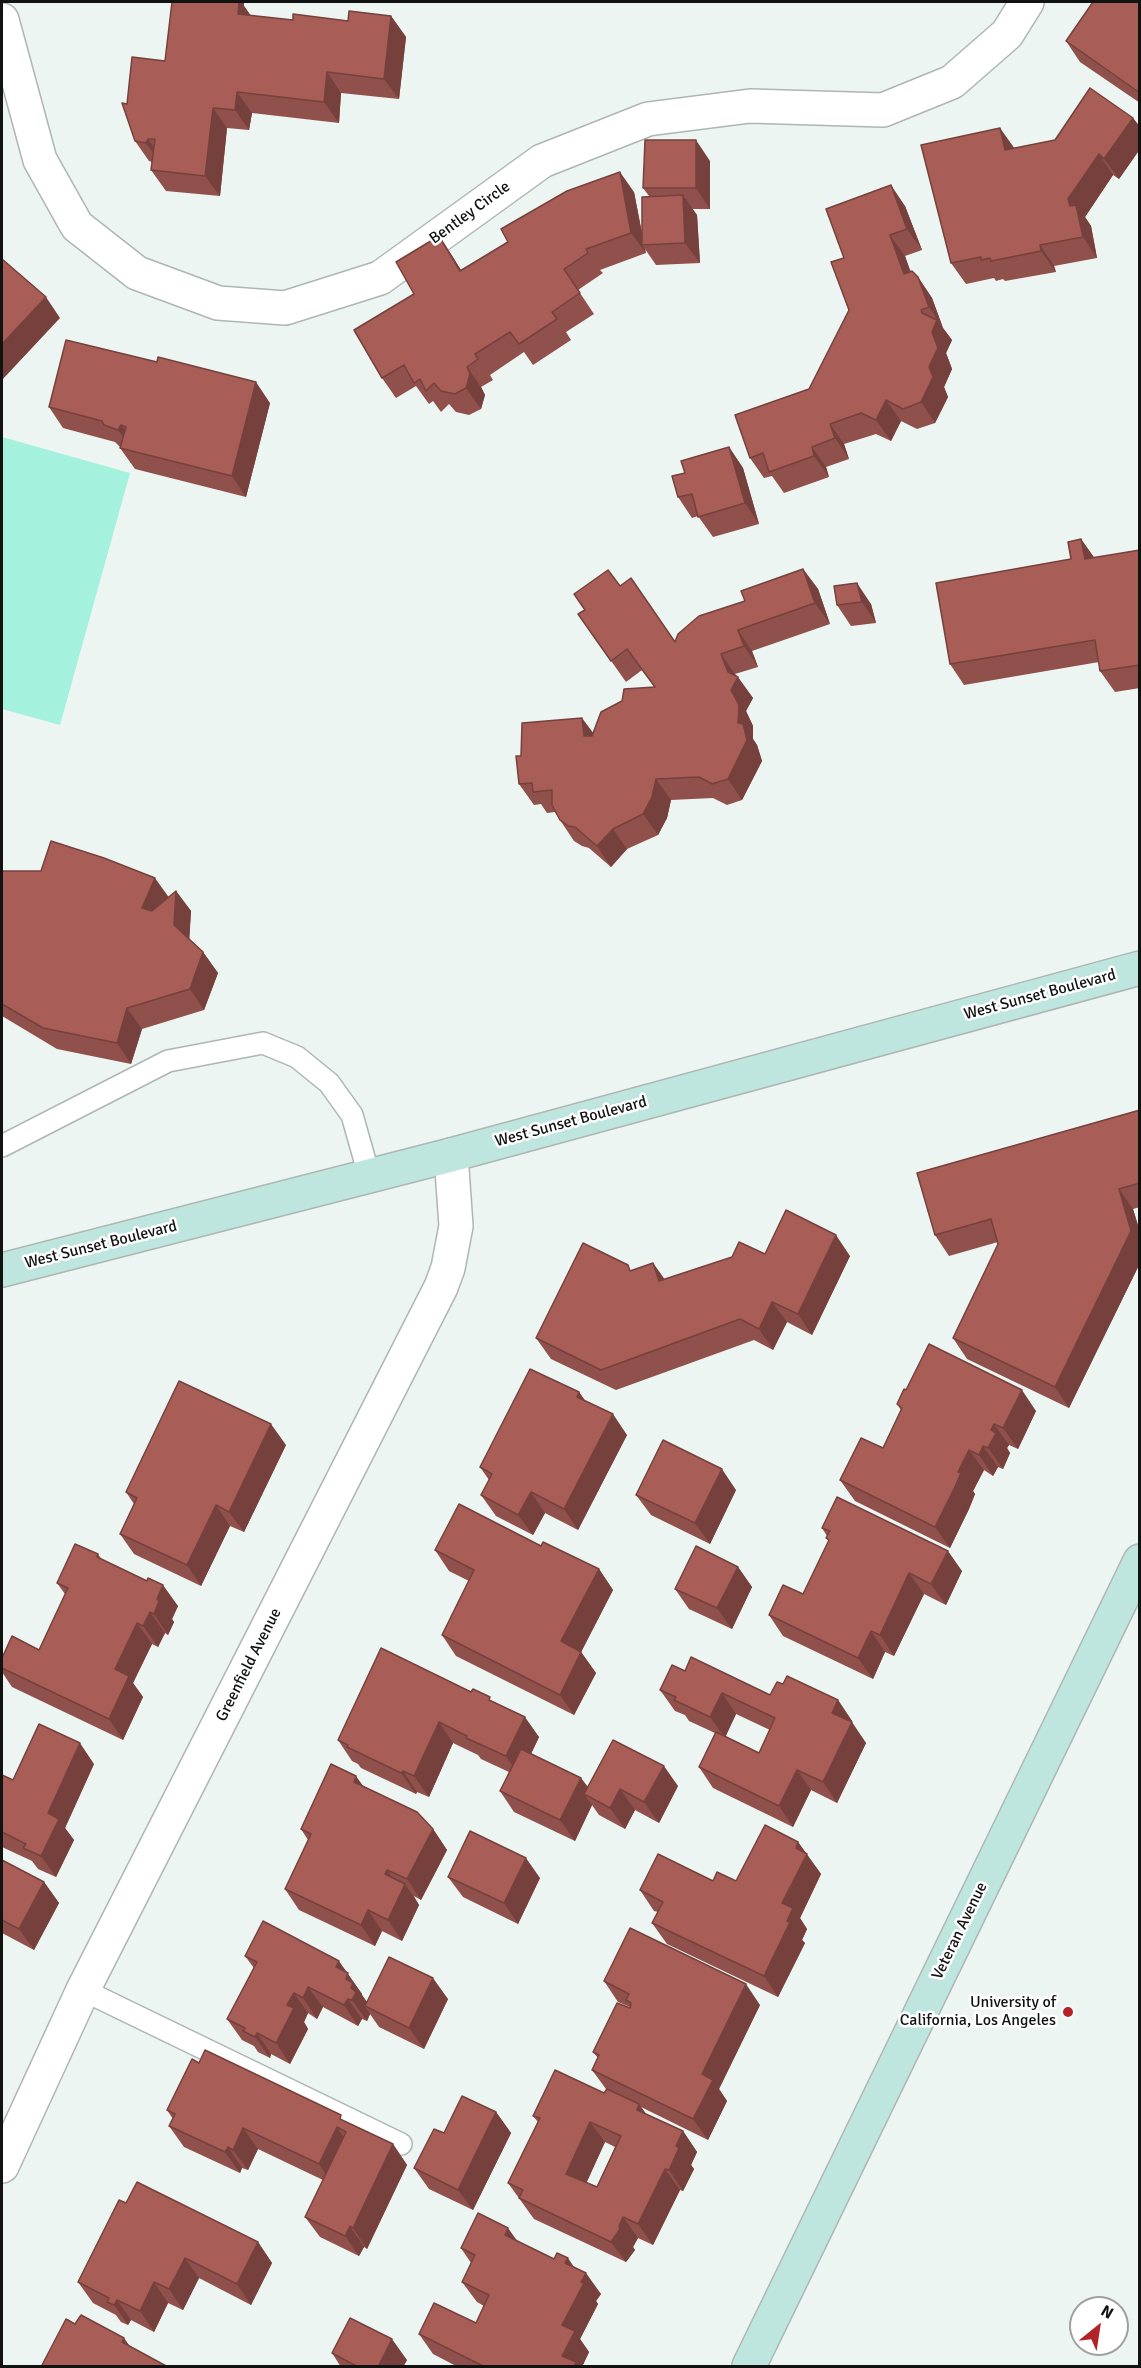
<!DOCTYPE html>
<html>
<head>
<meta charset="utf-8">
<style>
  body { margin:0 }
  #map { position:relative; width:1141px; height:2368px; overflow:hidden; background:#edf5f2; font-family:Signika,sans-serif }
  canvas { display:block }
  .frame { position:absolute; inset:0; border:3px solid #101312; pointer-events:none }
  .north { position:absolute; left:1069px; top:2296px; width:60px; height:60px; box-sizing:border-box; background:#fff; border:2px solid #9fa1a0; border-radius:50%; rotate:30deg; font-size:16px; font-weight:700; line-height:24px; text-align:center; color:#101312 }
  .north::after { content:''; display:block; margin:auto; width:21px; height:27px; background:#b32227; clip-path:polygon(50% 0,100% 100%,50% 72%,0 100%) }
</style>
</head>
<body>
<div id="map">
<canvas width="1141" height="2368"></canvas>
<div class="frame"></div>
<div class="north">N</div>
</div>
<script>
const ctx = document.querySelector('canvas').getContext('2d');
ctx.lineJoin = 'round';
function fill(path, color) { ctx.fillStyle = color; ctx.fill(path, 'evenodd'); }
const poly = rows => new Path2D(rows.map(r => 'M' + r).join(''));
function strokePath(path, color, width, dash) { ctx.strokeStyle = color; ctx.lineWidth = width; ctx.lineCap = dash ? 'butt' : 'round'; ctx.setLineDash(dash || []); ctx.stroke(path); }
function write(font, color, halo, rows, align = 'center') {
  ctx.font = font + ' Signika,sans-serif'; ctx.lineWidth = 5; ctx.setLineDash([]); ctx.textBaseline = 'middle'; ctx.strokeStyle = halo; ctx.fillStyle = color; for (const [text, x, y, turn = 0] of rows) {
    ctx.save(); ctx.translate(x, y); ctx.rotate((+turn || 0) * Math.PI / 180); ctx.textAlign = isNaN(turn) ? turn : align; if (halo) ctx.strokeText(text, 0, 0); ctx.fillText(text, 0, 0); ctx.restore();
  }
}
fill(poly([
  [2,437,130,473,60,725,2,709]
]), '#a4f1dd');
const lane = poly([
  [2,1146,168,1061,263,1043,297,1057,329,1083,352,1115,369,1175],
  [83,1990,401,2144]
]);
const street = poly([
  [2,20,40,160,77,226,137,273,218,303,285,308,380,278,542,161,648,119,750,106,883,110,952,82,1007,34,1027,2],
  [2,2166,83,1990,441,1287,448,1268,456,1226,451,1155]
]);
const secondary = poly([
  [2,1270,451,1155,1140,968],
  [749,2366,1140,1561]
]);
strokePath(lane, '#aeb6b4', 24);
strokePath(street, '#aeb6b4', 36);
strokePath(secondary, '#aeb6b4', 36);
strokePath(lane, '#fff', 21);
strokePath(street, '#fff', 33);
strokePath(secondary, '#bee6de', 33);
fill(poly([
  [1140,2,1140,103,1080,62,1066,41],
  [244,6,251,16,293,20,348,21,391,16,406,37,399,99,341,93,339,123,252,113,249,130,227,128,220,196,166,191,151,170,152,162,149,161,135,141,127,104,165,61],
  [1133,118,1140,127,1140,149,1119,179,1113,175,1085,217,1091,226,1097,258,1054,266,1056,272,1005,281,1003,279,996,281,994,278,966,284,951,263,1014,148,1055,140],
  [710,161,710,209,692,209,697,215,700,263,656,265,645,249,646,253,600,270,603,273,578,290,594,314,566,332,571,340,533,365,524,352,490,375,493,380,481,387,485,395,481,409,469,415,456,412,449,404,441,412,433,401,429,404,416,386,396,398,382,378,414,294,439,236,461,270,634,192,642,233,649,196,643,188],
  [905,206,922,250,905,256,910,271,918,277,932,298,943,328,952,340,946,353,952,369,944,387,948,397,935,423,917,429,901,421,891,441,876,434,844,444,849,459,826,467,829,477,784,493,772,476,764,478,750,458,809,389,849,310,844,258],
  [270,403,246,497,135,469,120,448,121,447,119,446,115,442,63,428,49,407],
  [729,447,743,468,759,524,713,537,698,516,692,518,678,497,685,473],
  [1081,539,1094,558,1140,550,1140,688,1115,692,1100,671,1099,662,964,685,950,664,1071,559],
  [803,569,818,589,830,624,752,651,758,667,735,674,753,698,746,711,753,726,753,739,757,745,762,761,742,800,727,805,713,798,671,800,667,818,658,835,627,849,611,867,589,848,582,846,574,841,560,820,555,812,547,813,541,804,534,805,519,784,521,756,593,733,655,687,642,670,626,682,578,614,620,586,675,642],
  [834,586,871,604,876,623,851,626,837,605],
  [2,871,168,897,176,891,191,911,189,939,203,952,218,973,204,1010,142,1029,131,1064,57,1049,2,1016],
  [1140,1110,1140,1207,1133,1209,1140,1232,1140,1263,1069,1408,967,1359,953,1338,998,1244,998,1242,949,1256,935,1235],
  [765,1254,850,1256,812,1335,787,1322,773,1350,754,1340,616,1390,551,1359,536,1338,632,1270,653,1263,664,1279],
  [906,1390,1036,1411,1018,1449,1009,1445,1007,1448,1010,1453,1003,1469,998,1467,993,1476,984,1470,973,1491,975,1494,969,1509,950,1548,855,1501,840,1480,883,1448,901,1410,897,1404],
  [579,1392,585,1401,627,1435,578,1530,545,1513,533,1535,496,1516,481,1495,489,1480,480,1467],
  [286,1445,244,1532,230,1526,201,1586,134,1554,120,1534,134,1504,126,1492],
  [736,1490,710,1544,651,1515,636,1495],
  [822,1528,962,1571,946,1605,924,1594,894,1656,885,1652,873,1679,783,1636,769,1615,803,1594,829,1541,826,1538,827,1536],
  [541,1546,599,1569,613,1590,581,1652,596,1673,574,1715,456,1656,442,1635,469,1581,449,1571,435,1550],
  [98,1554,102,1560,178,1606,172,1619,174,1622,168,1635,165,1633,158,1647,152,1644,133,1683,143,1697,123,1740,12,1687,2,1672,2,1658,39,1650,65,1594,57,1583],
  [738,1567,752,1587,732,1629,689,1609,675,1589],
  [685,1671,770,1695,783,1684,838,1700,852,1721,851,1722,866,1743,837,1803,811,1790,793,1827,713,1788,699,1767,715,1733,689,1721,685,1715,675,1711,660,1690],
  [736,1714,770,1730,759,1753,725,1737],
  [471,1692,494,1702,539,1737,531,1754,581,1778,588,1787,678,1786,659,1823,635,1810,625,1829,599,1815,592,1805,575,1841,514,1812,500,1791,509,1772,481,1759,478,1755,453,1743,429,1797,417,1792,416,1794,361,1768,358,1764,352,1761,338,1740],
  [94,1764,65,1828,74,1840,56,1877,38,1869,32,1861,2,1847,2,1775,13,1780],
  [364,1787,433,1829,447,1850,421,1900,414,1896,419,1905,402,1941,382,1931,375,1946,299,1910,285,1889,308,1840,301,1829],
  [798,1842,821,1874,800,1918,807,1929,802,1940,805,1943,778,1997,667,1944,652,1923,658,1912,654,1911,640,1890,713,1881,736,1881],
  [2,1860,44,1882,59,1903,34,1950,2,1933],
  [448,1877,540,1878,518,1924,463,1897],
  [245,1956,347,1973,362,1994,362,1995,367,2002,448,1999,424,2049,379,2027,370,2014,367,2021,362,2019,358,2026,323,2007,317,2019,308,2013,304,2022,308,2029,290,2064,271,2054,270,2058,258,2052,254,2046,242,2040,227,2019,254,1968],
  [604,1981,760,2005,719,2089,727,2101,708,2140,641,2107,646,2114,683,2131,697,2152,691,2165,694,2169,683,2191,680,2190,653,2245,638,2238,633,2247,635,2250,626,2262,534,2219,508,2183,538,2122,533,2116,604,2093,606,2089,592,2070,598,2058,593,2052,630,2007,618,2002],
  [605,2142,615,2147,597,2187,586,2183],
  [199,2063,346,2122,393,2144,407,2165,367,2249,364,2247,359,2256,320,2237,305,2217,323,2180,258,2149,248,2170,242,2168,240,2173,184,2147,169,2126,173,2119,167,2110],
  [496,2112,511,2133,473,2210,429,2189,414,2168,444,2133],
  [126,2203,258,2242,272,2263,251,2305,199,2278,183,2310,168,2303,154,2332,131,2320,128,2325,121,2322,116,2315,93,2303,78,2282],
  [517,2241,554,2259,573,2267,601,2294,596,2301,598,2304,580,2339,589,2352,582,2367,458,2367,433,2354,419,2334,476,2323,484,2306,477,2302,462,2282,471,2263,461,2248],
  [332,2353,407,2360,403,2367,341,2367]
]), '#90504b');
fill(poly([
  [231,2,244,2,244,6,254,20,238,14],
  [391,16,406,37,399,99,384,79],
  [327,72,341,93,339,123,324,102],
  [237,92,252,113,249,130,235,110],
  [213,108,227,128,220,196,205,176],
  [1133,118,1140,127,1140,149,1119,179,1104,159],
  [1000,128,1015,149,1005,150],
  [148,139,163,159,161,164,146,143],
  [696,140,710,161,710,209,696,188],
  [1099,154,1113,175,1085,217,1091,226,1097,258,1083,237,1070,206,1068,199],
  [620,172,634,192,644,244,642,245,645,249,646,253,631,233],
  [891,185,905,206,922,250,907,229],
  [683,195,697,215,700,263,685,243],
  [890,235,905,256,919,295,904,274],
  [439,236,453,257,474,292,460,271],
  [1040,245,1054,266,1056,272,1041,251],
  [918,277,932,298,943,328,929,307],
  [46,297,60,318,2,380,2,344],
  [937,320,952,340,946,353,952,369,944,387,948,397,935,423,921,402,929,367,932,332],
  [467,367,481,387,485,395,481,409,466,388],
  [256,382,270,403,246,497,232,476],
  [886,400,901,421,891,441,876,420],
  [830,424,844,444,849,459,835,438],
  [121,425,136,445,133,450,118,430],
  [729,447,743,468,759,524,745,503],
  [812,447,826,467,829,477,814,456],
  [1081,539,1096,560,1085,559],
  [803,569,818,589,830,624,815,603],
  [857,583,871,604,876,623,862,602],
  [738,630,752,651,758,667,744,646],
  [721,654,735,674,737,679,738,677,753,698,746,711,753,726,753,739,757,745,762,761,742,800,728,779,738,723,728,672],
  [582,718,597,738,584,736],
  [656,779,671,800,667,818,658,835,643,814],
  [613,829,627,849,611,867,597,846],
  [155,878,170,899,157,929,142,908],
  [176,891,191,911,189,946,174,925],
  [203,952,218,973,204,1010,190,989],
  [127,1008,142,1029,131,1064,117,1043],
  [1119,1189,1133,1209,1140,1232,1140,1263,1069,1408,1055,1387],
  [836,1235,850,1256,812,1335,798,1314],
  [653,1263,668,1284,659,1281],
  [772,1302,787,1322,773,1350,759,1329],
  [1022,1390,1036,1411,1018,1449,1003,1428],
  [579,1392,594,1413,577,1397],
  [613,1414,627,1435,578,1530,564,1509],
  [271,1424,286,1445,244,1532,229,1512],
  [994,1424,1009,1445,1007,1448,1010,1453,1003,1469,988,1448,991,1430],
  [983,1446,998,1467,993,1476,979,1455],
  [969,1450,984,1470,973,1491,975,1494,969,1509,950,1548,935,1527,958,1472],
  [722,1469,736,1490,710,1544,695,1523],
  [531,1492,545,1513,533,1535,518,1515],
  [216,1505,230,1526,201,1586,187,1565],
  [948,1551,962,1571,946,1605,931,1584],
  [738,1567,752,1587,732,1629,717,1608],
  [599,1569,613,1590,576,1662,561,1641],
  [909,1573,924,1594,894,1656,880,1635],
  [163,1585,178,1606,172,1619,174,1622,168,1635,154,1614,157,1599],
  [150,1612,165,1633,158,1647,143,1626],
  [137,1623,152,1644,133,1683,143,1697,123,1740,109,1719,115,1669],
  [871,1631,885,1652,873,1679,858,1658],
  [581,1652,596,1673,574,1715,560,1695],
  [722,1693,736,1714,725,1738,710,1717],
  [838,1700,852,1721,846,1733,832,1713],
  [525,1717,539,1737,520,1777,506,1756],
  [439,1722,453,1743,429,1797,414,1776],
  [852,1722,866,1743,837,1803,823,1782],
  [80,1743,94,1764,65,1828,74,1840,56,1877,41,1856,48,1813],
  [664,1766,678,1786,659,1823,644,1802],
  [797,1770,811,1790,793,1827,779,1806],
  [403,1771,417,1792,416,1794,401,1773],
  [356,1776,371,1797,354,1782],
  [581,1778,595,1798,584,1794,592,1805,575,1841,560,1820],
  [620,1789,635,1810,625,1829,610,1808],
  [433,1829,447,1850,421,1900,407,1879],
  [798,1842,821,1874,800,1918,807,1929,802,1940,805,1943,778,1997,764,1976,787,1921,782,1903,796,1848],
  [526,1858,540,1878,518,1924,504,1903],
  [387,1870,401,1891,385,1874],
  [44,1882,59,1903,34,1950,19,1929],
  [405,1884,419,1905,402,1941,388,1920],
  [368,1910,382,1931,375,1946,361,1925],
  [339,1961,362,1994,362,1995,368,2004,365,2006,370,2014,367,2021,352,2000,336,1967],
  [433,1978,448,1999,424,2049,409,2028],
  [746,1984,760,2005,719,2089,727,2101,708,2140,693,2119,702,2074],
  [308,1987,323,2007,317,2019,303,1998],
  [294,1993,308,2013,304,2022,308,2029,290,2064,276,2043,287,2005],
  [348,1999,362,2019,358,2026,344,2005],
  [257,2033,271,2054,270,2058,255,2037],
  [639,2104,654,2125,637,2110],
  [496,2112,511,2133,473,2210,458,2190],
  [590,2122,605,2142,581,2195,566,2174],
  [337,2127,351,2148,333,2185,319,2164],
  [243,2128,258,2149,248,2170,233,2150],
  [683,2131,697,2152,691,2165,694,2169,683,2191,669,2170,676,2146],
  [393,2144,407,2165,367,2249,353,2228],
  [228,2147,242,2168,240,2173,225,2152],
  [665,2169,680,2190,653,2245,638,2224],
  [623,2217,638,2238,633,2247,635,2250,626,2262,611,2242],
  [350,2226,364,2247,359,2256,345,2236],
  [508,2228,523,2249,505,2235],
  [258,2242,272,2263,251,2305,237,2284],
  [185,2258,199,2278,183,2310,169,2289],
  [568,2258,582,2279,565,2263],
  [586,2273,601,2294,596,2301,598,2304,580,2339,589,2352,582,2367,570,2367,562,2356,562,2325,581,2282],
  [154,2282,168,2303,154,2332,140,2311],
  [117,2300,131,2320,128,2325,114,2305],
  [124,2338,139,2359,122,2342],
  [392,2339,407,2360,403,2367,378,2367]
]), '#76413d');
const building = poly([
  [172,2,239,2,238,14,293,20,293,14,348,21,349,11,391,16,384,79,327,72,324,102,237,92,235,110,213,108,205,176,151,170,155,139,148,139,146,143,135,141,122,103,127,104,132,57,165,61,172,2],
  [1093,2,1140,2,1140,93,1066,41,1093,2],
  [1090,88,1133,118,1104,159,1099,154,1068,199,1070,206,1076,205,1083,237,1040,245,1041,251,991,261,990,258,981,260,981,257,951,263,921,145,1000,128,1005,150,1055,140,1090,88],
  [645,140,696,140,696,188,643,188,645,140],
  [620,172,631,233,586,249,588,253,564,269,580,293,552,312,557,319,519,344,510,332,475,354,478,359,467,367,470,374,466,388,455,394,441,391,434,383,426,391,420,379,414,383,404,365,382,378,354,330,414,294,396,262,439,236,460,271,508,242,501,229,567,191,620,172],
  [891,185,907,229,890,235,904,274,912,271,918,277,929,307,921,310,922,313,937,320,932,332,938,348,929,367,933,377,921,402,903,409,886,400,876,420,861,413,830,424,835,438,812,447,814,456,769,472,763,453,750,458,735,415,809,389,849,310,831,262,844,258,826,209,891,185],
  [683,195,685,243,642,245,642,197,683,195],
  [2,259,46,297,2,344,2,259],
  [66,340,157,362,158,357,256,382,232,476,120,448,126,427,121,425,118,430,104,425,102,421,49,407,66,340],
  [729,447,745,503,698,517,692,494,678,497,672,476,685,473,681,461,729,447],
  [1081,539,1085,559,1140,550,1140,665,1100,671,1095,640,950,664,936,583,1071,559,1068,542,1081,539],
  [803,569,815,603,738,630,744,646,721,654,728,672,738,677,731,690,739,705,738,723,743,724,747,740,728,779,712,784,699,777,656,779,652,797,643,814,613,829,597,846,575,827,568,826,560,820,552,805,552,790,533,792,532,783,519,784,516,756,521,756,522,723,582,718,584,736,592,736,601,712,622,701,624,689,655,687,627,649,611,661,578,614,585,610,574,594,608,570,620,586,631,578,675,642,678,634,699,616,745,601,741,591,803,569],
  [857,583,862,602,837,605,834,586,857,583],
  [51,841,104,858,155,878,142,908,152,911,176,891,174,925,203,952,190,989,127,1008,117,1043,43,1028,2,1004,2,871,41,871,51,841],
  [1140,1110,1140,1183,1119,1189,1131,1231,1055,1387,953,1338,998,1244,991,1219,935,1235,917,1173,1140,1110],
  [786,1210,836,1235,798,1314,772,1302,759,1329,740,1319,601,1370,536,1338,583,1243,628,1265,630,1271,653,1263,659,1281,732,1257,739,1242,765,1254,786,1210],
  [929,1344,1022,1390,1003,1428,994,1424,991,1430,996,1433,988,1448,983,1446,979,1455,969,1450,958,1472,961,1473,954,1489,935,1527,840,1480,861,1438,883,1448,902,1408,897,1404,904,1389,906,1390,929,1344],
  [530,1369,579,1392,577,1397,613,1414,564,1509,531,1492,518,1515,481,1495,492,1474,480,1467,530,1369],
  [179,1381,271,1424,229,1512,216,1505,187,1565,120,1534,137,1498,126,1492,179,1381],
  [663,1440,722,1469,695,1523,636,1495,663,1440],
  [837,1497,948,1551,931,1584,909,1573,880,1635,871,1631,858,1658,769,1615,783,1585,803,1594,829,1540,826,1538,830,1531,822,1528,837,1497],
  [459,1504,541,1546,543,1542,599,1569,561,1641,581,1652,560,1695,442,1635,474,1570,435,1550,459,1504],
  [75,1544,98,1554,97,1557,147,1581,148,1578,163,1585,157,1599,159,1601,154,1614,150,1612,143,1626,137,1623,115,1669,129,1676,109,1719,2,1668,2,1658,12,1636,39,1650,68,1588,57,1583,75,1544],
  [696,1546,738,1567,717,1608,675,1589,696,1546],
  [381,1648,471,1692,473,1689,490,1697,489,1700,525,1717,506,1756,466,1738,467,1736,439,1722,414,1776,403,1771,401,1773,347,1747,348,1745,338,1740,381,1648],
  [691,1657,770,1695,777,1682,783,1684,787,1676,838,1700,832,1713,852,1722,823,1782,797,1770,779,1806,699,1767,716,1732,759,1753,775,1718,722,1693,710,1717,674,1700,676,1697,660,1690,672,1665,685,1671,691,1657],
  [39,1724,80,1743,48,1813,59,1819,41,1856,23,1848,26,1844,2,1832,2,1775,13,1780,39,1724],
  [613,1740,664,1766,644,1802,620,1789,610,1808,584,1794,613,1740],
  [521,1749,581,1778,560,1820,500,1791,521,1749],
  [331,1764,356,1776,354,1782,417,1812,433,1829,407,1879,387,1870,385,1874,405,1884,388,1920,368,1910,361,1925,285,1889,311,1834,301,1829,331,1764],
  [765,1825,798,1842,796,1848,807,1854,782,1903,793,1908,787,1921,790,1922,764,1976,652,1923,663,1902,640,1890,658,1854,713,1881,717,1872,736,1881,765,1825],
  [470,1831,526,1858,504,1903,448,1877,470,1831],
  [2,1860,44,1882,19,1929,2,1920,2,1860],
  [263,1921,339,1961,336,1967,348,1973,346,1979,353,1983,351,1988,356,1992,352,2000,348,1999,344,2005,308,1987,303,1998,294,1993,287,2005,294,2008,276,2043,257,2033,255,2037,243,2031,245,2028,227,2019,257,1962,245,1956,263,1921],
  [630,1928,746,1984,702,2074,713,2080,693,2119,592,2070,599,2055,593,2052,617,2003,630,2008,631,2003,626,2000,629,1994,604,1981,630,1928],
  [389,1957,433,1978,409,2028,365,2006,389,1957],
  [205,2050,341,2115,340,2119,393,2144,353,2228,350,2226,345,2236,305,2217,346,2132,337,2127,319,2164,243,2128,233,2150,228,2147,225,2152,169,2126,175,2114,167,2110,192,2059,199,2063,205,2050],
  [555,2070,604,2093,607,2089,639,2104,637,2110,683,2131,676,2146,679,2148,669,2170,665,2169,638,2224,623,2217,619,2226,620,2229,611,2242,519,2198,523,2190,508,2183,540,2118,533,2116,555,2070],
  [590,2122,621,2136,597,2187,566,2174,590,2122],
  [462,2096,496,2112,458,2190,414,2168,434,2129,444,2133,462,2096],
  [137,2182,258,2242,237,2284,185,2258,169,2289,154,2282,140,2311,117,2300,114,2305,107,2302,109,2298,78,2282,119,2200,126,2203,137,2182],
  [478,2213,508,2228,505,2235,554,2259,557,2253,568,2258,565,2263,586,2273,581,2282,584,2283,562,2325,575,2331,562,2356,576,2362,574,2367,485,2367,419,2334,434,2303,476,2323,489,2295,462,2282,475,2255,461,2248,478,2213],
  [81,2315,124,2338,122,2342,168,2367,41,2367,66,2319,75,2324,81,2315],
  [350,2318,392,2339,378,2367,358,2367,332,2353,350,2318]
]);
fill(building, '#a85d57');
strokePath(building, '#76413d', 1.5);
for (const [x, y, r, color] of [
  [1068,2012,6,"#b32227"]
]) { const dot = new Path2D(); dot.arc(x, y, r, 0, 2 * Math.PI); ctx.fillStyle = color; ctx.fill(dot); strokePath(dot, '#fff', 2); }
write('16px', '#101312', '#fff', [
  ["Bentley Circle",470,213,-36],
  ["West Sunset Boulevard",1040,995,-15],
  ["West Sunset Boulevard",571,1122,-15],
  ["West Sunset Boulevard",101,1245,-14],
  ["Greenfield Avenue",249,1665,-63],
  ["Veteran Avenue",960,1931,-64]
]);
write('16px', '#101312', '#fff', [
  ["University of",1056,2003],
  ["California, Los Angeles",1056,2021]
], 'right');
</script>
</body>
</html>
